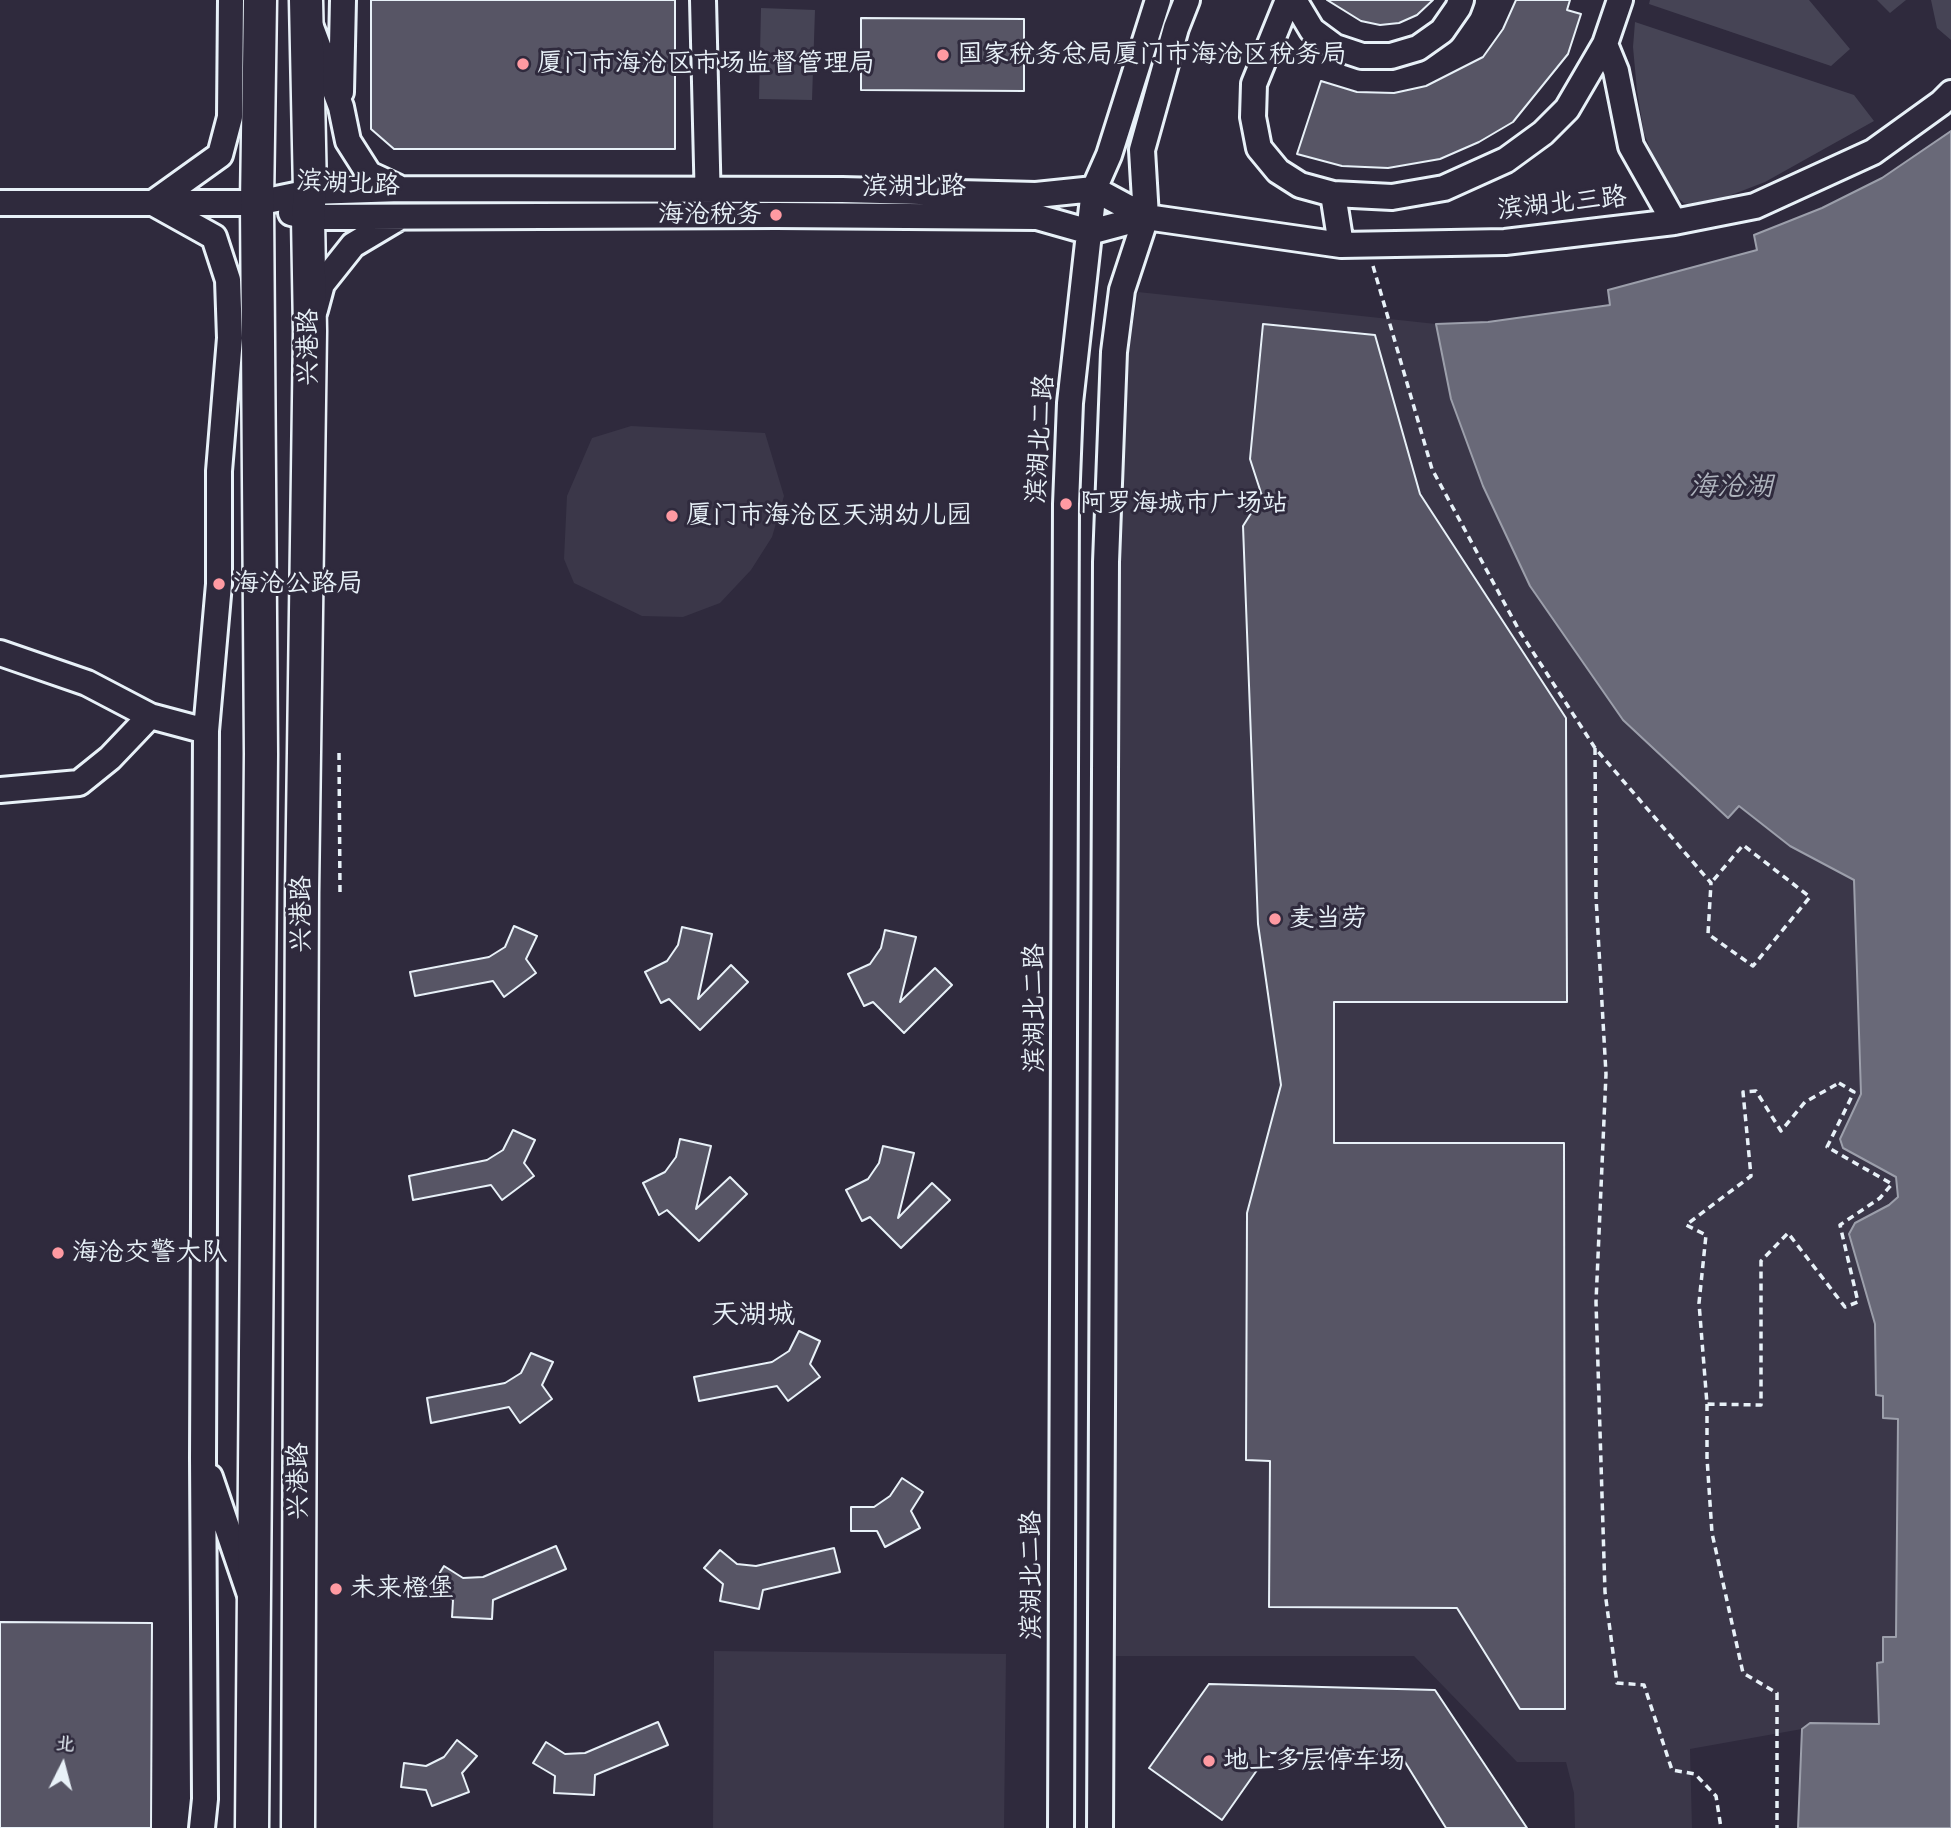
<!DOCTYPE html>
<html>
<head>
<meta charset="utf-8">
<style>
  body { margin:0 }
  #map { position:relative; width:1951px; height:1828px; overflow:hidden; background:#2f2a3d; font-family:"Shantell Sans","LXGW WenKai TC",sans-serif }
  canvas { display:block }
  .north { position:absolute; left:28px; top:1730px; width:70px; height:70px; -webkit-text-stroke:5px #2f2a3d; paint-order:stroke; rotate:6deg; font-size:19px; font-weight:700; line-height:28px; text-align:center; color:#e8f1f8 }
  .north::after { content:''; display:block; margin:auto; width:24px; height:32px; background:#e8f1f8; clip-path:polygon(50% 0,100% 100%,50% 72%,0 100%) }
</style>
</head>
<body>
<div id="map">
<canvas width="1951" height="1828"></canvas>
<div class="north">北</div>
</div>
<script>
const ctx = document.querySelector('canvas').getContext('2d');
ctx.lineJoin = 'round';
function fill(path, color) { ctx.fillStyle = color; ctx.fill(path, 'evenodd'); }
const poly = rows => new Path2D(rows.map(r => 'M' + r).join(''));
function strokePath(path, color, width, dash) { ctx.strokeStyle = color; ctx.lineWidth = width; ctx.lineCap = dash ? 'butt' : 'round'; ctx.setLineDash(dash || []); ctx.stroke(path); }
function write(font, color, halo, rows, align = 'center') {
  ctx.font = font + ' "Shantell Sans","LXGW WenKai TC",sans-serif'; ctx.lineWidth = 6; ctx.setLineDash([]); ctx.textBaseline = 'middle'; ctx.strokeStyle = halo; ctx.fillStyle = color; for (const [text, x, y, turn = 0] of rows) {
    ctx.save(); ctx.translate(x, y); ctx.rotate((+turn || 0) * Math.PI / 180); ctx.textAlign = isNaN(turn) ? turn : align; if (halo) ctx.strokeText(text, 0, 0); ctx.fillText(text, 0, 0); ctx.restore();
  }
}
fill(poly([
  [1138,292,1436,324,1451,399,1530,586,1623,720,1728,818,1738,806,1790,846,1854,880,1861,1095,1840,1139,1843,1148,1896,1177,1898,1197,1889,1205,1855,1223,1849,1234,1875,1324,1883,1396,1898,1418,1896,1637,1883,1662,1877,1663,1879,1724,1810,1723,1802,1729,1690,1749,1692,1828,1575,1828,1574,1793,1566,1762,1517,1762,1414,1656,1116,1656,1116,437],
  [631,426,765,433,784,496,772,537,751,570,720,603,683,617,642,616,574,583,564,559,567,496,592,438],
  [714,1651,1006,1654,1004,1828,713,1828]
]), '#3b3749');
fill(poly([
  [1650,0,1809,0,1850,49,1831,66,1649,4],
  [1877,0,1906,0,1890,13],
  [1931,0,1951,0,1951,40,1937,28],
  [761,8,815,10,812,100,759,99],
  [1635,22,1854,95,1874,121,1765,182,1700,207,1684,203,1670,192,1659,172,1644,133,1637,91,1633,47]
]), '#464455');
const water = poly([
  [1951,131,1951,1828,1798,1828,1802,1729,1810,1723,1879,1724,1877,1663,1883,1662,1883,1637,1896,1637,1898,1419,1883,1418,1883,1396,1876,1395,1875,1324,1849,1234,1855,1223,1889,1205,1898,1197,1896,1177,1843,1148,1840,1139,1861,1094,1854,880,1790,846,1739,806,1728,818,1623,720,1530,586,1483,486,1451,399,1436,324,1488,322,1610,305,1608,290,1757,250,1754,235,1822,208,1882,178,1951,131]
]);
fill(water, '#696978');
strokePath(water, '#9c9fab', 2);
const building = poly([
  [371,0,675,0,675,149,394,149,371,129,371,0],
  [1327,0,1433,0,1417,15,1399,23,1380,25,1361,21,1327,0],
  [1516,0,1570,0,1567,10,1581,14,1568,54,1513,122,1479,142,1440,159,1388,168,1342,166,1297,154,1321,81,1357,92,1394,93,1426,86,1483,57,1503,29,1516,0],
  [861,18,1024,19,1024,91,861,90,861,18],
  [1263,324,1375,335,1420,494,1566,718,1567,1002,1334,1002,1334,1143,1564,1143,1565,1709,1520,1709,1457,1608,1269,1607,1270,1461,1246,1460,1247,1213,1281,1085,1258,924,1243,526,1262,496,1250,459,1263,324],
  [514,926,537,936,526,959,536,973,504,997,493,981,415,996,410,972,489,957,505,947,514,926],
  [682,927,712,934,698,999,731,965,748,982,700,1030,669,999,661,1003,645,972,667,961,678,945,682,927],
  [885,930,916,937,900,1002,935,968,952,985,904,1033,873,1002,864,1006,848,974,870,964,881,948,885,930],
  [513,1130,535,1140,524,1163,534,1176,502,1200,491,1185,413,1200,409,1176,487,1160,503,1150,513,1130],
  [680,1139,711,1146,696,1209,730,1177,747,1194,699,1241,667,1210,659,1215,643,1183,665,1172,676,1157,680,1139],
  [883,1146,914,1153,898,1218,932,1183,950,1200,901,1248,870,1217,862,1221,846,1190,868,1179,879,1163,883,1146],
  [799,1331,820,1341,810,1364,820,1377,788,1401,777,1386,699,1401,694,1377,772,1362,789,1351,799,1331],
  [531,1353,553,1362,542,1385,552,1399,520,1423,509,1407,431,1423,427,1398,505,1383,521,1373,531,1353],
  [902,1478,923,1492,911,1511,920,1528,885,1547,877,1531,851,1531,851,1507,874,1507,890,1496,902,1478],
  [556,1546,566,1569,493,1600,492,1619,452,1617,453,1600,431,1587,444,1566,463,1578,483,1577,556,1546],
  [834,1548,840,1572,763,1590,759,1609,720,1601,723,1584,704,1568,720,1550,737,1564,756,1566,834,1548],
  [0,1622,152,1623,151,1828,0,1828,0,1622],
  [1209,1684,1435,1690,1527,1828,1446,1828,1400,1754,1269,1753,1222,1820,1149,1768,1209,1684],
  [658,1722,668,1745,595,1775,594,1795,554,1793,555,1776,533,1763,546,1742,565,1754,585,1753,658,1722],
  [457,1740,477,1756,462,1773,469,1792,432,1806,426,1790,401,1787,404,1763,426,1766,444,1757,457,1740]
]);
fill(building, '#575565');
strokePath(building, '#e8f1f8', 2);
const minor = poly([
  [703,0,708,206],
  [1288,0,1254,84,1253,117,1259,148,1278,171,1300,185,1333,194,1392,197,1444,188,1506,160,1543,133,1567,109,1605,44],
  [1294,0,1312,30,1335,47,1362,56,1391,56,1418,48,1442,31,1458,8,1461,0],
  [1620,0,1605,44,1616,71,1631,146,1674,222],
  [311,27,341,107,348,141,369,174,397,187],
  [341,92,343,0],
  [1333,194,1341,245],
  [0,203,257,203,310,192,401,189,842,190,1036,195,1094,189,1146,217,1341,245,1505,242,1674,222,1755,206,1873,152,1941,103,1951,93],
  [291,213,308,217,776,215,1037,217,1090,232,1146,217],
  [315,310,322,284,353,245,400,217],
  [0,653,87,683,150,716,206,731],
  [0,790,79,783,110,758,150,716],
  [210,1477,249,1592],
  [202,1828,205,1799,203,1457,206,731,219,584,219,471,230,338,228,280,214,237,153,203,220,155,230,117,231,0],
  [1061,1828,1066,504,1070,403,1094,189,1109,155,1158,0],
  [1100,1828,1106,562,1114,352,1122,290,1146,217,1142,150,1176,28,1187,0]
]);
const major = poly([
  [252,1828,261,754,257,203,260,0],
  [298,1828,302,892,310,331,308,217,310,192,306,0]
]);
strokePath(minor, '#e8f1f8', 30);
strokePath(major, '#e8f1f8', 37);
strokePath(poly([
  [1373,266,1432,469,1520,632,1595,748,1711,883,1708,934,1753,966,1810,897,1743,845,1711,883],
  [1595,748,1596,897,1606,1074,1596,1302,1605,1592,1617,1683,1644,1685,1672,1770,1695,1774,1716,1796,1721,1828],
  [339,753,340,893],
  [1839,1083,1854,1092,1827,1147,1892,1184,1880,1198,1840,1225,1858,1302,1845,1307,1788,1233,1761,1261,1761,1405,1707,1404,1699,1303,1706,1235,1686,1225,1751,1176,1743,1092,1756,1091,1781,1131,1805,1102,1839,1083],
  [1707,1404,1707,1458,1712,1533,1743,1673,1777,1693,1777,1828]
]), '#e8f1f8', 3.5, [7, 5]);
strokePath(minor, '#2f2a3d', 24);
strokePath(major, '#2f2a3d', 32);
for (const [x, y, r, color] of [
  [943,55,7,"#ff9aa2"],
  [523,64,7,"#ff9aa2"],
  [776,215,7,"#ff9aa2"],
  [1066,504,7,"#ff9aa2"],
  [672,516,7,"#ff9aa2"],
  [219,584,7,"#ff9aa2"],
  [1275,919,7,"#ff9aa2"],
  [58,1253,7,"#ff9aa2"],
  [336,1589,7,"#ff9aa2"],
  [1209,1761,7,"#ff9aa2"]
]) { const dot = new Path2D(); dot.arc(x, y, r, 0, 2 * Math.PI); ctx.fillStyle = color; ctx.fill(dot); strokePath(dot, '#2f2a3d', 2.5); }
write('26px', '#e8f1f8', '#2f2a3d', [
  ["国家税务总局厦门市海沧区税务局",957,55],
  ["厦门市海沧区市场监督管理局",537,64],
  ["海沧税务",762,215,"right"],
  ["阿罗海城市广场站",1080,504],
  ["厦门市海沧区天湖幼儿园",686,516],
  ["海沧公路局",233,584],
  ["麦当劳",1289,919],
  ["海沧交警大队",72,1253],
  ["未来橙堡",350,1589],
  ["地上多层停车场",1223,1761]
], 'left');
write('26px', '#e8f1f8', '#2f2a3d', [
  ["滨湖北路",348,184,3],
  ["滨湖北路",914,187],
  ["滨湖北三路",1562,204,-6],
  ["兴港路",309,347,-90],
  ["滨湖北二路",1041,439,-86],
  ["兴港路",302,914,-90],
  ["滨湖北二路",1035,1008,-90],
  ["兴港路",299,1481,-90],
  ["滨湖北二路",1032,1575,-90]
]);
write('italic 28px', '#afb4be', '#2f2a3d', [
  ["海沧湖",1731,488]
]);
write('28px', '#e8f1f8', '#2f2a3d', [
  ["天湖城",753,1316]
]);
</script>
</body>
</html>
